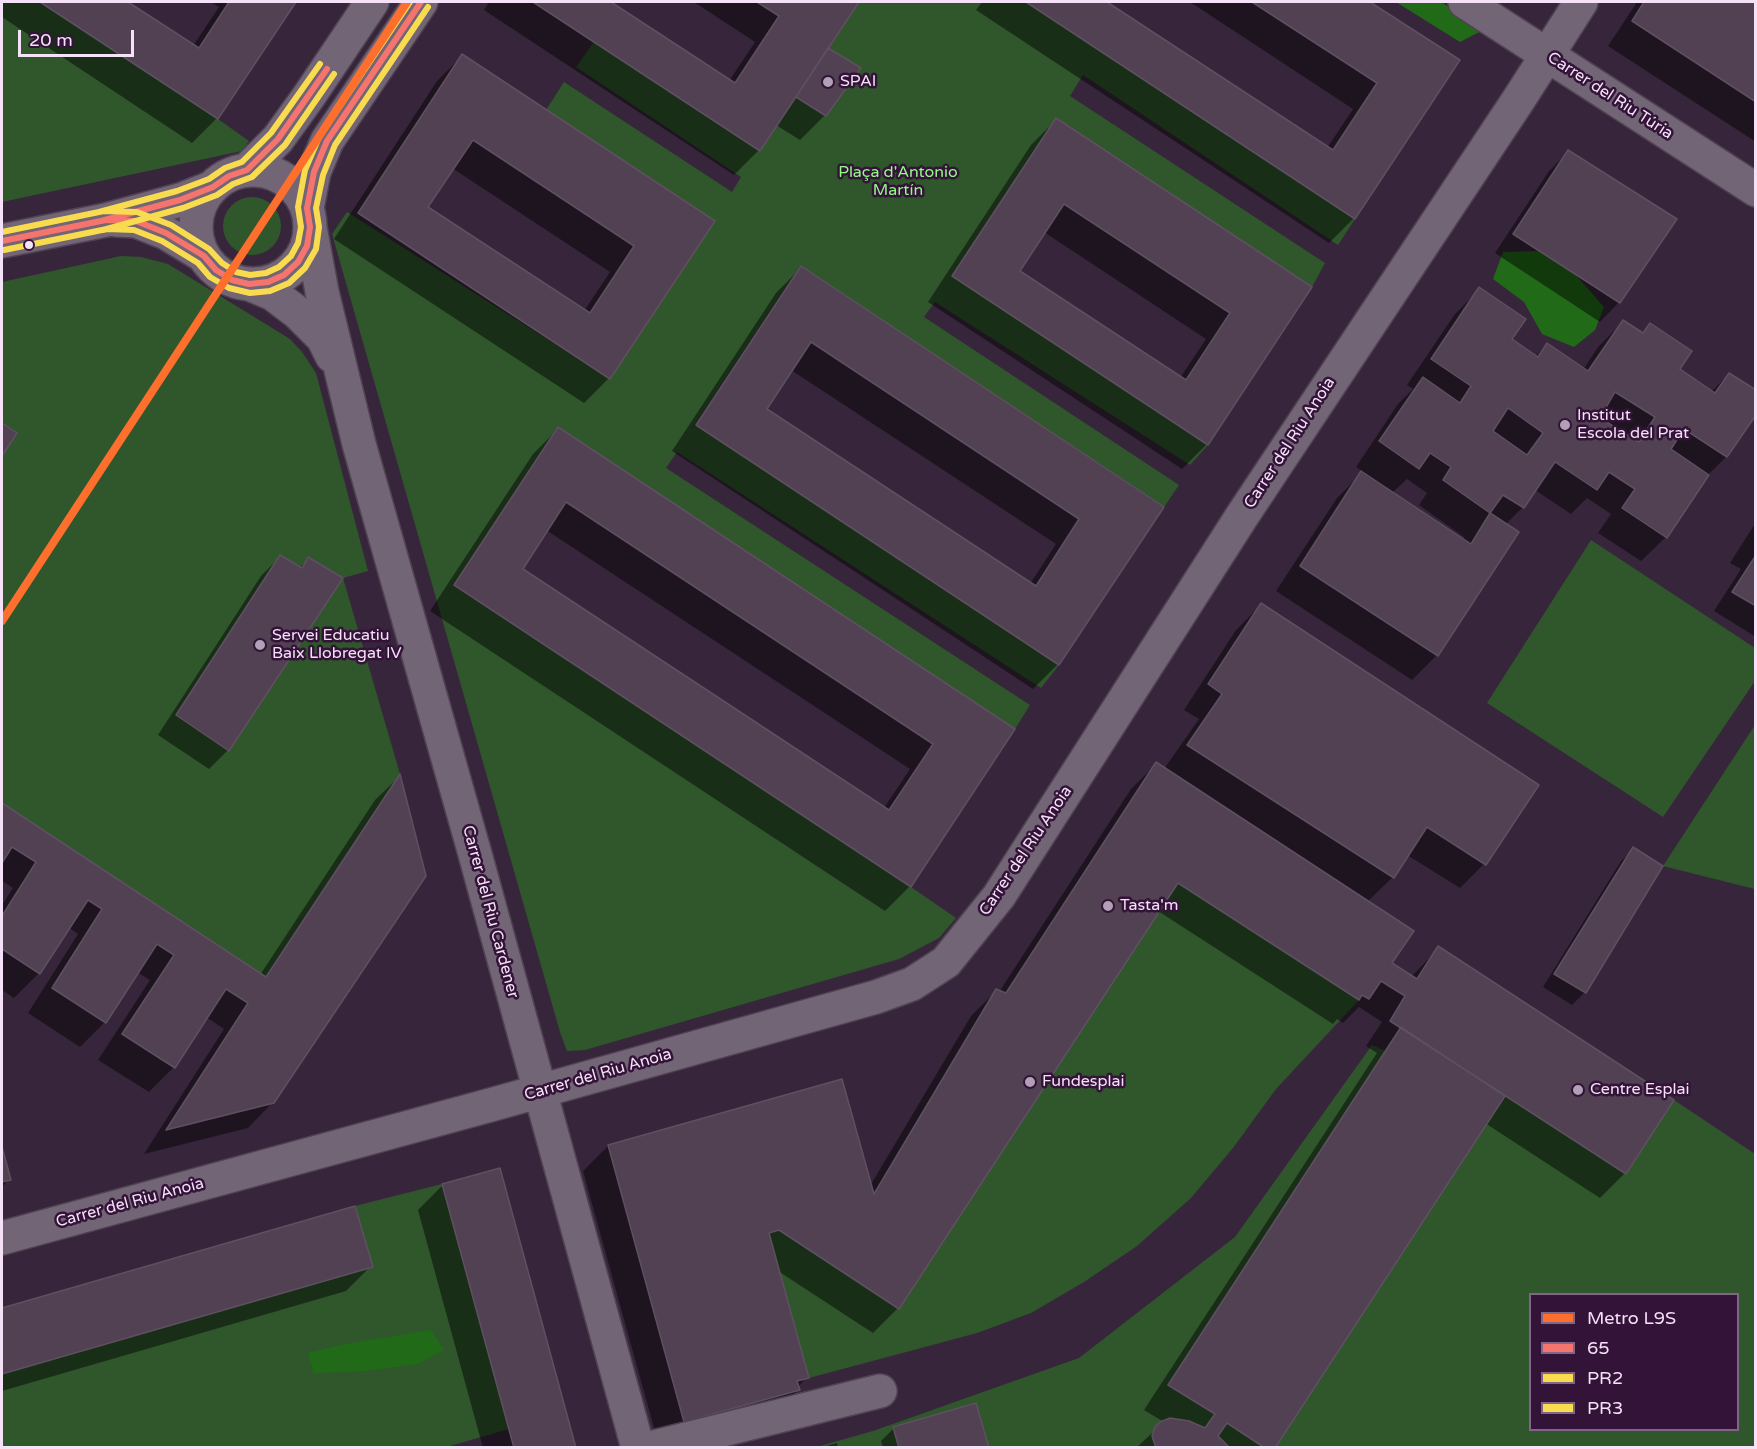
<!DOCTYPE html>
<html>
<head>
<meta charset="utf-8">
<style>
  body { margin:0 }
  #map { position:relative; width:1757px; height:1449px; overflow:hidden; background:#37263b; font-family:"Varela Round",sans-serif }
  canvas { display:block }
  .frame { position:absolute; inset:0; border:3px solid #f5e1f8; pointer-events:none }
  .legend { position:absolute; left:1529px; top:1293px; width:210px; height:138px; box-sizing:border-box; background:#331338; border:2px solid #816585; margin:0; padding:8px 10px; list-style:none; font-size:18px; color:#f5e1f8 }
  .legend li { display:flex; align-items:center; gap:12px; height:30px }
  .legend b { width:30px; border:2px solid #816585 }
  .scale { position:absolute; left:18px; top:30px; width:116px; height:27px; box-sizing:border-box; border:3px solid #f5e1f8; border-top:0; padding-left:8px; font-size:18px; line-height:21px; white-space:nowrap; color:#f5e1f8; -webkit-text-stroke:4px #331338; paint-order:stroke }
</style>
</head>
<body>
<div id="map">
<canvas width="1757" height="1449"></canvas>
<div class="frame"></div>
<ul class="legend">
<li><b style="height:8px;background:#fe6f2d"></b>Metro L9S</li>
<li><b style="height:8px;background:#f6746e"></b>65</li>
<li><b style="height:8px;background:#f9db4f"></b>PR2</li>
<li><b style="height:8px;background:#f9db4f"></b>PR3</li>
</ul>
<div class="scale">20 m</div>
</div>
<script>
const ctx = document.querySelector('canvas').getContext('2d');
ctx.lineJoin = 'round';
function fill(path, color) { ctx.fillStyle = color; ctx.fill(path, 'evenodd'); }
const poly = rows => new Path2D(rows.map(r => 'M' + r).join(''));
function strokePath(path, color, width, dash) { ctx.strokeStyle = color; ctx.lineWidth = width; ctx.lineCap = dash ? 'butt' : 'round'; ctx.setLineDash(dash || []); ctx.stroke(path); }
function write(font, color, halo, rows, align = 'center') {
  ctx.font = font + ' "Varela Round",sans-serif'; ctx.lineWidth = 5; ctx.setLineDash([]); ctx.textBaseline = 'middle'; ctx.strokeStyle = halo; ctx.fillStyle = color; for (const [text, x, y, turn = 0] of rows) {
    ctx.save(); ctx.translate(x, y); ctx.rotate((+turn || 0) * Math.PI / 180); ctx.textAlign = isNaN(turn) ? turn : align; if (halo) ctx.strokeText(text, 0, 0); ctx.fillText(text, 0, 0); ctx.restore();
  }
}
fill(poly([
  [2,2,40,2,218,119,249,141,242,151,2,202],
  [859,2,1033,2,1355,219,1338,245,1083,75,1070,96,1325,263,1312,287,1056,118,952,276,1208,445,1190,465,935,302,924,317,1179,485,1164,507,800,266,692,429,696,425,1059,665,1041,688,677,452,666,468,1030,705,1015,729,557,427,454,586,911,887,956,918,939,938,899,959,585,1050,567,1051,560,1032,332,234,347,212,610,379,715,221,546,110,564,82,732,192,741,177,576,67,594,42,760,151,796,97,826,116,860,68,828,48],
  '223 226a29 29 0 1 1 58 0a29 29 0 1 1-58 0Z',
  [121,256,141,257,168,264,290,339,302,352,316,373,368,571,343,578,400,774,266,977,2,803,2,456,16,433,2,423,2,282],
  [280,555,302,568,309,557,343,578,197,729,176,715],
  [1591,540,1755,648,1755,681,1663,817,1487,703],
  [1755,725,1755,889,1663,866],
  [1178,883,1359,1000,1276,1089,1233,1148,1191,1198,1137,1246,1084,1282,1031,1313,977,1333,809,1378,769,1233,779,1230,899,1308],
  [1372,1045,1390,1053,1176,1390,1215,1414,1205,1428,1189,1421,1170,1419,1160,1422,1155,1427,1152,1436,1156,1447,813,1448,873,1431,1079,1358,1235,1237],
  [1505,1096,1626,1174,1674,1100,1755,1154,1755,1447,1275,1448],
  [1530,1294,1738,1294,1738,1430,1530,1430],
  [442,1184,509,1429,443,1448,2,1448,2,1374,372,1267,355,1206],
  [1227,1423,1265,1447,1230,1447,1218,1436]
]), '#30562c');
fill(poly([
  [1396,2,1441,2,1485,29,1460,42],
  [1539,251,1576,275,1604,307,1595,330,1574,347,1542,334,1524,302,1493,279,1503,252],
  [431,1330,444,1350,418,1364,365,1371,314,1373,308,1353,341,1345]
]), '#216b18');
fill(poly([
  [2,2,126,2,193,46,219,7,211,2,294,2,217,118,192,143,2,17],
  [489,2,609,2,729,81,755,42,694,2,857,2,826,48,825,115,800,140,776,125,759,150,734,175,484,10],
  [982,2,1104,2,1327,148,1353,109,1190,2,1368,2,1458,61,1354,218,1329,243,976,10],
  [1637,2,1756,2,1756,142,1608,46],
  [462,56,713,222,609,378,584,403,334,239,437,81],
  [452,168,610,272,584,311,426,207],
  [1056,120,1310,288,1207,444,1182,469,928,302,1031,145],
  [1044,232,1206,339,1180,378,1018,271],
  [1568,152,1619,302,1600,322,1495,253,1549,171],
  [801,268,1162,507,1058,664,1033,689,672,451,776,293],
  [791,370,1056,544,1030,584,765,409],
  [1480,289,1510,339,1535,357,1547,345,1583,370,1598,347,1623,322,1641,334,1650,325,1678,369,1711,392,1729,374,1756,412,1726,457,1706,477,1666,537,1641,561,1598,533,1611,514,1587,498,1571,514,1535,490,1523,507,1505,525,1437,655,1412,680,1276,591,1337,498,1363,472,1356,467,1398,404,1413,389,1407,385,1455,314],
  [1407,479,1427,493,1419,505,1464,537,1463,540,1392,493],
  [558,429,1013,729,910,886,885,911,430,611,533,454],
  [546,530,910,769,884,808,520,569],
  [1756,522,1756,637,1714,611,1741,569,1730,563],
  [280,557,299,568,309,559,228,750,209,769,158,735,261,576],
  [1261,605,1484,864,1460,888,1407,855,1393,877,1367,902,1390,964,1411,977,1439,948,1625,1173,1600,1198,1485,1123,1274,1448,1136,1448,1164,1422,1144,1410,1377,1053,1366,1046,1382,1022,1359,1007,1343,1023,1337,1019,1333,1024,1158,911,898,1308,873,1333,778,1271,807,1377,797,1388,798,1390,773,1415,659,1446,583,1171,608,1146,870,1186,971,1016,996,991,999,992,1131,789,1156,764,1164,769,1199,719,1184,710,1236,630],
  [399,777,273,1102,248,1128,144,1154,224,1029,206,1017,174,1067,149,1092,98,1060,150,980,137,972,105,1022,80,1047,28,1013,78,934,68,927,39,973,14,998,2,990,2,905,13,888,2,881,2,804,260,975,375,800],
  [1634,849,1661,866,1585,992,1572,1005,1543,987,1621,861],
  [2,1152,9,1179,2,1187],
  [443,1185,574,1448,483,1448,418,1210],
  [354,1208,371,1266,346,1291,2,1391,2,1310],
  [894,1428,987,1448,883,1448,881,1441],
  [837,1443,838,1448,819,1448]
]), '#0007');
const building = poly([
  [40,2,128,2,199,48,229,2,296,2,218,119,40,2],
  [533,2,611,2,735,83,779,16,757,2,859,2,760,151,533,2],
  [1026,2,1107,2,1333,150,1377,83,1252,2,1370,2,1460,60,1355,219,1026,2],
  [1644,2,1756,2,1756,102,1632,21,1644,2],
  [828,48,861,68,826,116,796,97,828,48],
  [462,54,715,221,610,379,358,213,462,54],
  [473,140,634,246,590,313,428,207,473,140],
  [1056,118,1312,287,1208,445,952,276,1056,118],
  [1064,204,1230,313,1186,380,1020,271,1064,204],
  [1568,150,1677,219,1620,303,1513,234,1568,150],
  [801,266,1164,507,1059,665,696,425,801,266],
  [811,342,1079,519,1036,586,767,409,811,342],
  [1479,287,1526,319,1512,339,1538,357,1547,343,1588,371,1623,320,1643,333,1650,323,1692,351,1680,369,1715,393,1729,373,1756,390,1756,415,1727,457,1684,429,1671,449,1709,475,1667,538,1622,508,1635,489,1609,472,1597,490,1555,462,1524,508,1503,495,1490,513,1443,480,1451,467,1430,453,1419,469,1379,441,1423,377,1460,403,1471,386,1431,359,1479,287],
  [1615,392,1655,417,1639,442,1600,418,1615,392],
  [1508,408,1543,433,1527,455,1493,431,1508,408],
  [2,423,17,433,2,456,2,423],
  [558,427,1015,729,911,887,454,585,558,427],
  [566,502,933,744,889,810,523,569,566,502],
  [1361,471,1471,544,1490,513,1519,532,1438,656,1300,566,1361,471],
  [280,555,302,568,308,557,343,578,229,751,176,715,280,555],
  [1756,555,1756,606,1732,592,1756,555],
  [1261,603,1539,785,1486,865,1427,827,1394,878,1187,745,1222,694,1208,684,1261,603],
  [1156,762,1414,931,1392,963,1417,979,1438,946,1674,1100,1626,1174,1390,1021,1405,996,1381,981,1369,999,1362,995,1359,1000,1178,883,899,1309,779,1230,769,1233,809,1378,797,1381,800,1390,684,1422,608,1145,842,1079,874,1194,996,989,1006,993,1156,762],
  [400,774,426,876,274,1103,166,1130,248,1003,226,989,175,1068,122,1034,174,955,157,944,106,1023,52,988,102,909,88,900,40,974,2,949,2,916,36,862,12,847,2,863,2,803,266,977,400,774],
  [1633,847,1663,866,1586,993,1554,974,1633,847],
  [1401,1027,1505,1096,1275,1448,1265,1448,1227,1423,1218,1436,1230,1448,1156,1448,1152,1436,1155,1427,1160,1422,1170,1418,1189,1421,1205,1428,1215,1414,1168,1385,1401,1027],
  [2,1147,11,1180,2,1182,2,1147],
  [500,1168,576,1448,514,1448,442,1184,500,1168],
  [355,1206,373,1267,2,1374,2,1308,355,1206],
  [976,1403,989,1448,899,1448,893,1427,976,1403]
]);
fill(building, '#514153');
strokePath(building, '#5e5061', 1.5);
const minor = poly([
  [1465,2,1756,190],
  [247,170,278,139,309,96,372,2],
  '196 227a57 57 0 1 1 114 0a57 57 0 1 1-114 0Z',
  [307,208,314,172,327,141,421,2],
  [116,220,136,221,166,233,204,256],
  [310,227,322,292,359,444,475,854,638,1448],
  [2,241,106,220,180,200,213,187],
  [249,284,273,294,298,313,323,338,332,356],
  [2,1238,494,1104,876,997,912,984,946,962,999,896,1242,516,1519,99,1581,2],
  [650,1448,880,1391]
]);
strokePath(minor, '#514253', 36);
strokePath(minor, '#726575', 33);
strokePath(poly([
  [101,221,180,200,213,187,229,176,247,170,278,139,327,69],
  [2,241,106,220,136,221,166,233,204,256,216,270,232,280,249,284,268,282,284,275,298,262,307,246,310,227,307,208,314,172,327,141,421,2]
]), '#f6746e', 6);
strokePath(poly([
  [103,230,183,208,217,195,233,184,252,177,285,145,334,74],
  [4,250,107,229,134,230,162,241,198,263,210,277,229,288,250,293,270,291,289,283,305,268,316,249,319,227,316,208,323,175,335,145,428,7]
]), '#f9db4f', 6);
strokePath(poly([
  [99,212,177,191,209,179,225,168,242,162,271,133,320,64],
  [2,232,104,211,137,212,171,225,209,249,222,263,236,272,250,275,266,273,279,267,291,256,298,243,301,227,298,207,305,170,319,137,410,2]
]), '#f9db4f', 6);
strokePath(poly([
  [2,621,407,2]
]), '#fe6f2d', 8);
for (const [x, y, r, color] of [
  [828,82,6,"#b2a0b6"],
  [29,245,5,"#f5e1f8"],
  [1565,425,6,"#b2a0b6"],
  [260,645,6,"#b2a0b6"],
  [1108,906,6,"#b2a0b6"],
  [1030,1082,6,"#b2a0b6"],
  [1578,1090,6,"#b2a0b6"]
]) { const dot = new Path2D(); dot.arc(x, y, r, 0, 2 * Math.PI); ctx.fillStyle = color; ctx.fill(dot); strokePath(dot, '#331338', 2); }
write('16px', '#f5e1f8', '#331338', [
  ["SPAI",840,82],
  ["Institut",1577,416],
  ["Escola del Prat",1577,434],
  ["Servei Educatiu",272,636],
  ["Baix Llobregat IV",272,654],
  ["Tasta'm",1120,906],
  ["Fundesplai",1042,1082],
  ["Centre Esplai",1590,1090]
], 'left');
write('16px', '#f5e1f8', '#331338', [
  ["Carrer del Riu Túria",1610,96,33],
  ["Carrer del Riu Anoia",1290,443,-57],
  ["Carrer del Riu Anoia",1026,851,-56],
  ["Carrer del Riu Cardener",490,912,75],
  ["Carrer del Riu Anoia",598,1075,-16],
  ["Carrer del Riu Anoia",130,1203,-15]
]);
write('16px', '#92fb85', '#331338', [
  ["Plaça d'Antonio",898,173],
  ["Martín",898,191]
]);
</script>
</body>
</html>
